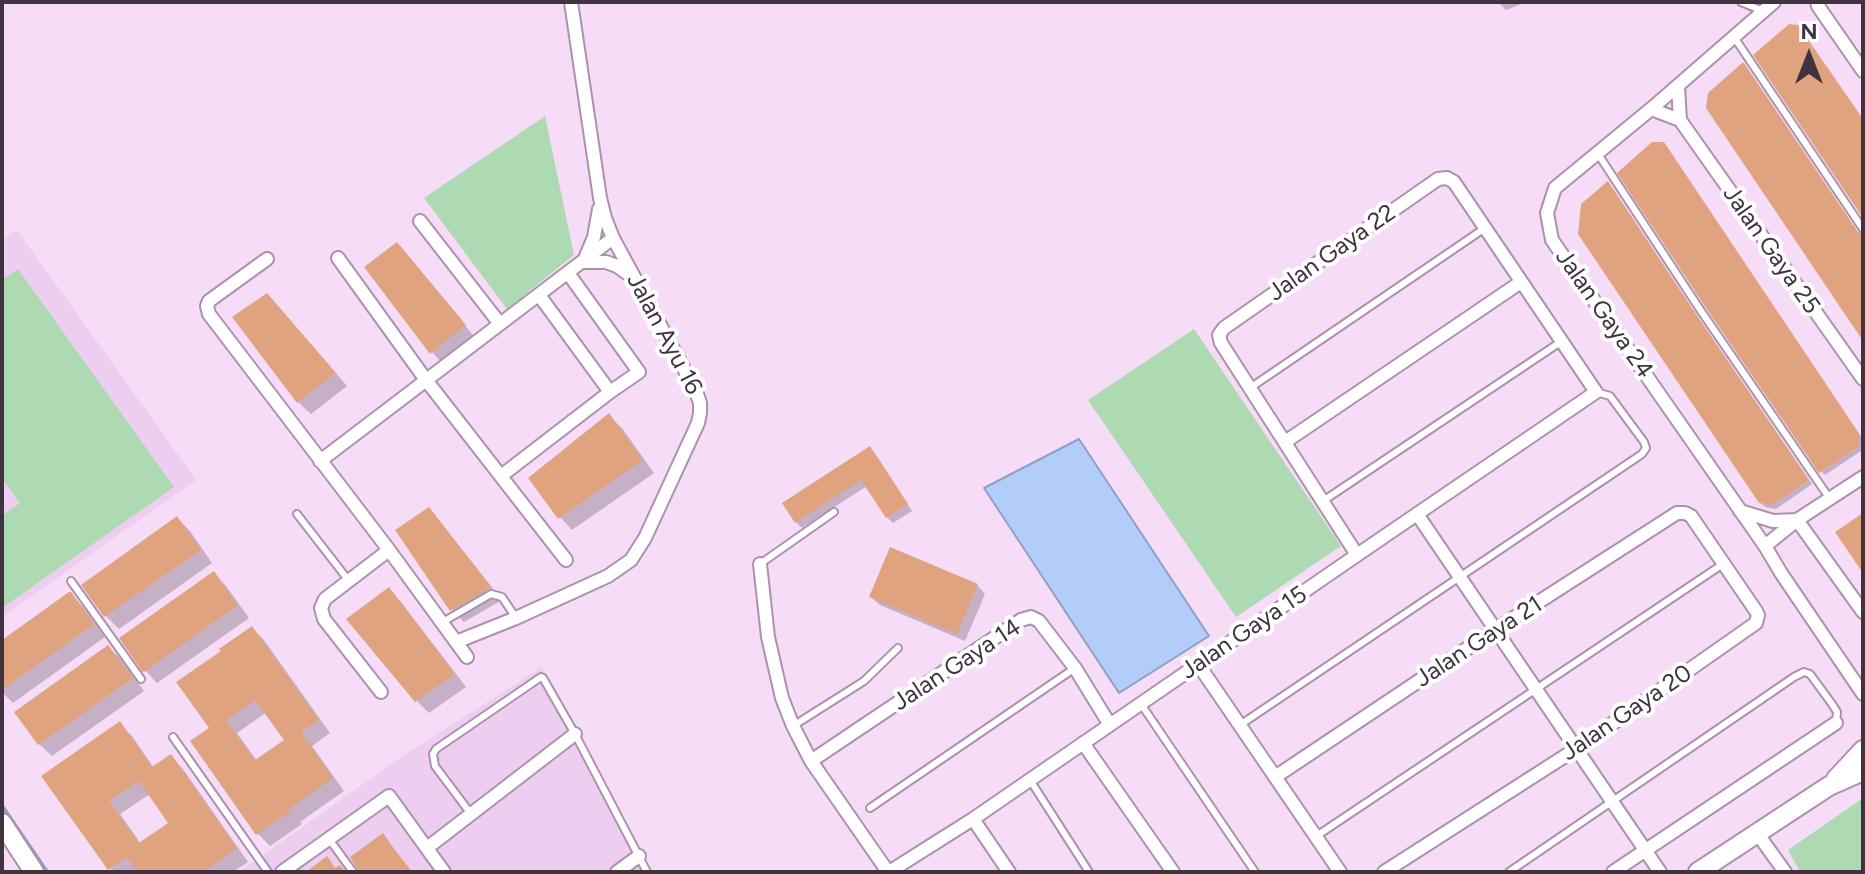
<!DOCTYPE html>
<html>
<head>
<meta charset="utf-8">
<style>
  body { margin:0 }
  #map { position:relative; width:1865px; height:874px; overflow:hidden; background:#f7dcf8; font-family:Figtree,sans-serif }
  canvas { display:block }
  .frame { position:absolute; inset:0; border:4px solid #3e333f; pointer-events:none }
  .north { position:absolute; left:1769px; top:16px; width:80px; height:80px; -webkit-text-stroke:6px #fff; paint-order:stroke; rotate:0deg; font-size:22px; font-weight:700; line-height:32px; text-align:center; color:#3e333f }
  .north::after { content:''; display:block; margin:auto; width:28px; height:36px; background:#3e333f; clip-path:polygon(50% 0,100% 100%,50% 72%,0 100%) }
</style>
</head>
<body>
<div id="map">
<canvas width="1865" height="874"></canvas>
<div class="frame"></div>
<div class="north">N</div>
</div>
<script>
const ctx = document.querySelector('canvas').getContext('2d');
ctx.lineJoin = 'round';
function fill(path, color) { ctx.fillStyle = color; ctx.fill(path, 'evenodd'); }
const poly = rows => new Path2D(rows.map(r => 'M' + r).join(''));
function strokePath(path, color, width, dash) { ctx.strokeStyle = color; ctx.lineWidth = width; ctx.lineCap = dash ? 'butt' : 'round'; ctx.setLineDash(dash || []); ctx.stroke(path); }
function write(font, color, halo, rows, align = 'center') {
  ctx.font = font + ' Figtree,sans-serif'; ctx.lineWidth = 8; ctx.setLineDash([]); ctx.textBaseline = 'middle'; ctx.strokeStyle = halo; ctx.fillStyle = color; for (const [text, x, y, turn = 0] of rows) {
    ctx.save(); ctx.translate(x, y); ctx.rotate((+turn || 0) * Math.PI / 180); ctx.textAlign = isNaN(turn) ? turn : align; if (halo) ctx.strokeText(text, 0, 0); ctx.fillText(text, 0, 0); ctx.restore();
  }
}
fill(poly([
  [17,230,196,480,2,617,2,240],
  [542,667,651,872,239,872,397,760]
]), '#eecef0');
fill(poly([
  [545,116,574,255,507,309,424,198],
  [18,269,174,487,2,608,2,516,20,503,2,478,2,280],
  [1194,329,1341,546,1236,617,1088,400],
  [1863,798,1863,872,1800,872,1788,850]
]), '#aedab3');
const water = poly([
  [1079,439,1209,636,1119,693,984,488,1079,439]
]);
fill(water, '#b3cdfa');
strokePath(water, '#909fc2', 2);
fill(poly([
  [1498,2,1527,2,1506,10],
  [1668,149,1863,440,1861,451,1825,475,1821,471],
  [409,257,476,339,444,365,432,352],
  [279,308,347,386,311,414,298,402],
  [1700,321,1812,484,1776,509,1765,507,1760,502],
  [609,416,622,428,654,473,572,530,560,517],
  [870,449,876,455,912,511,893,523,887,517,867,486,802,528,796,522],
  [177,518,190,531,212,563,119,629,106,616,84,585],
  [441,523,502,600,464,622,452,609],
  [214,574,226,586,249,618,157,683,144,669],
  [977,585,985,594,965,641,880,605,871,597],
  [388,590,401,602,466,687,429,713,417,701],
  [71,594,83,607,105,637,13,703,2,692,2,643],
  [252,628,264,640,330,733,312,746,344,791,300,822,302,824,270,846,258,834,191,739,196,739,212,728],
  [267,712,287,740,257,761,237,733],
  [108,647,122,660,144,691,52,756,39,744],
  [119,724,132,736,154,768,171,757,183,769,248,862,233,872,140,872,138,869,135,872,114,872,110,868,44,776],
  [150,794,171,823,141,844,120,814]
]), '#0003');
strokePath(poly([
  [2,806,47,872]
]), '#909fc2', 4);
fill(poly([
  [1789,24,1798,25,1863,119,1863,218,1753,55],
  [1742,63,1744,63,1858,232,1863,235,1863,341,1706,108,1708,93],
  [1652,142,1664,142,1860,435,1858,447,1819,473,1706,308,1617,173],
  [1608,181,1696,314,1809,480,1771,505,1759,503,1578,234,1581,204],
  [397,242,466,325,430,354,364,267],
  [267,293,336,373,297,403,232,317],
  [609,413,643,460,558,519,528,478],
  [870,446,908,504,886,518,861,480,795,523,782,503],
  [429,507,491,587,450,611,395,530],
  [1863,513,1863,573,1835,532],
  [177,516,201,550,104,617,81,585],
  [890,547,978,584,957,634,869,597],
  [214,571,238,605,144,672,142,671,119,638],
  [389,587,455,674,415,702,346,619],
  [69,592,71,592,94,624,2,690,2,640],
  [252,626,319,720,301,732,333,778,289,809,291,811,256,835,190,741,209,728,176,682,221,651,219,649],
  [255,700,284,740,255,760,226,720],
  [108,645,133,678,38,745,14,712],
  [120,721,152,767,171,754,237,848,204,872,137,872,127,857,108,870,41,776],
  [139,781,168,823,139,843,109,801],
  [383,833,392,846,412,872,359,872,350,857],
  [327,856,335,868,340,865,346,872,306,872]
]), '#dfa47f');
const lane = poly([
  [1741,2,1763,11],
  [1734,37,1863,229],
  [1598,154,1701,311,1830,499],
  [1250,388,1485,228],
  [1323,501,1562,341],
  [297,514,349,581],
  [760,564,834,512],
  [71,581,141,679],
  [441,623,491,594,502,597,516,618],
  [1141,704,1255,872],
  [1240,725,1642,454,1646,448,1644,442,1610,396,1596,392],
  [793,726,864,681,898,648],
  [173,737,268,872],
  [1030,780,1089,872],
  [870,808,1075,668],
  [471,814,435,766,433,754,436,749,541,677,543,678,575,734,647,872],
  [1315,837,1723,564],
  [329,839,353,872],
  [1509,872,1794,677,1804,672,1810,674,1832,704,1837,712,1836,723]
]);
const street = poly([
  [1774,2,1651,109,1555,188,1547,213,1552,240,1765,546,1781,573,1863,694],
  [1817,2,1818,6,1863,71],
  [1678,86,1680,120,1863,379],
  [1651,109,1680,120],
  [420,221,500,324],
  [586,256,594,237,599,209],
  [338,258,426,380,566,560],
  [267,259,209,301,207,306,209,314,389,550,467,657],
  [583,262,606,262,617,266,631,276],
  [539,295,610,392,639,372,568,273],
  [1285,442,1521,282],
  [320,461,613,238],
  [501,476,610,392],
  [1740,511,1773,521,1797,520],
  [1417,514,1660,872],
  [1797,520,1863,612],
  [1765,546,1797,520,1863,477],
  [760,564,768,637,782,698,793,726,811,761,888,872],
  [456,642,516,618,608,576,631,560,645,538,698,423,700,413,700,403,696,391,613,238,605,218,600,198,571,2],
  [1198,664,1340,872],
  [381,692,324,619,321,608,325,599,389,550],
  [1083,743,1173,872],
  [811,761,1021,620,1031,617,1039,621,1075,668,1110,725],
  [1275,777,1495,630,1677,513,1685,513,1691,516,1756,611,1758,615,1756,623,1576,749,1384,872],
  [973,819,1009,872],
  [1757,833,1785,872],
  [427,848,575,734],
  [282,872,389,796,444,872],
  [617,872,639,856],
  [889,872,973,819,1357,555,1417,514,1596,392,1454,182,1447,178,1438,179,1224,328,1219,335,1221,343,1357,555],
  [1613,872,1836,723]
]);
const secondary = poly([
  [1836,779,1863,750],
  [2,823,34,872],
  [1698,872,1829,786,1863,771]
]);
strokePath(lane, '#ab92ac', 10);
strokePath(street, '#ab92ac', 16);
strokePath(secondary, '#ab92ac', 22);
strokePath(lane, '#fff', 6);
strokePath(street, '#fff', 12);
strokePath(secondary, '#fff', 18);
write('24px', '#3e333f', '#fff', [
  ["Jalan Gaya 25",1771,250,55],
  ["Jalan Gaya 22",1332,253,-35],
  ["Jalan Gaya 24",1604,314,55],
  ["Jalan Ayu 16",664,334,62],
  ["Jalan Gaya 15",1244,633,-34],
  ["Jalan Gaya 21",1479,642,-33],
  ["Jalan Gaya 14",957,665,-33],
  ["Jalan Gaya 20",1627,713,-34]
]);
</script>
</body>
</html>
